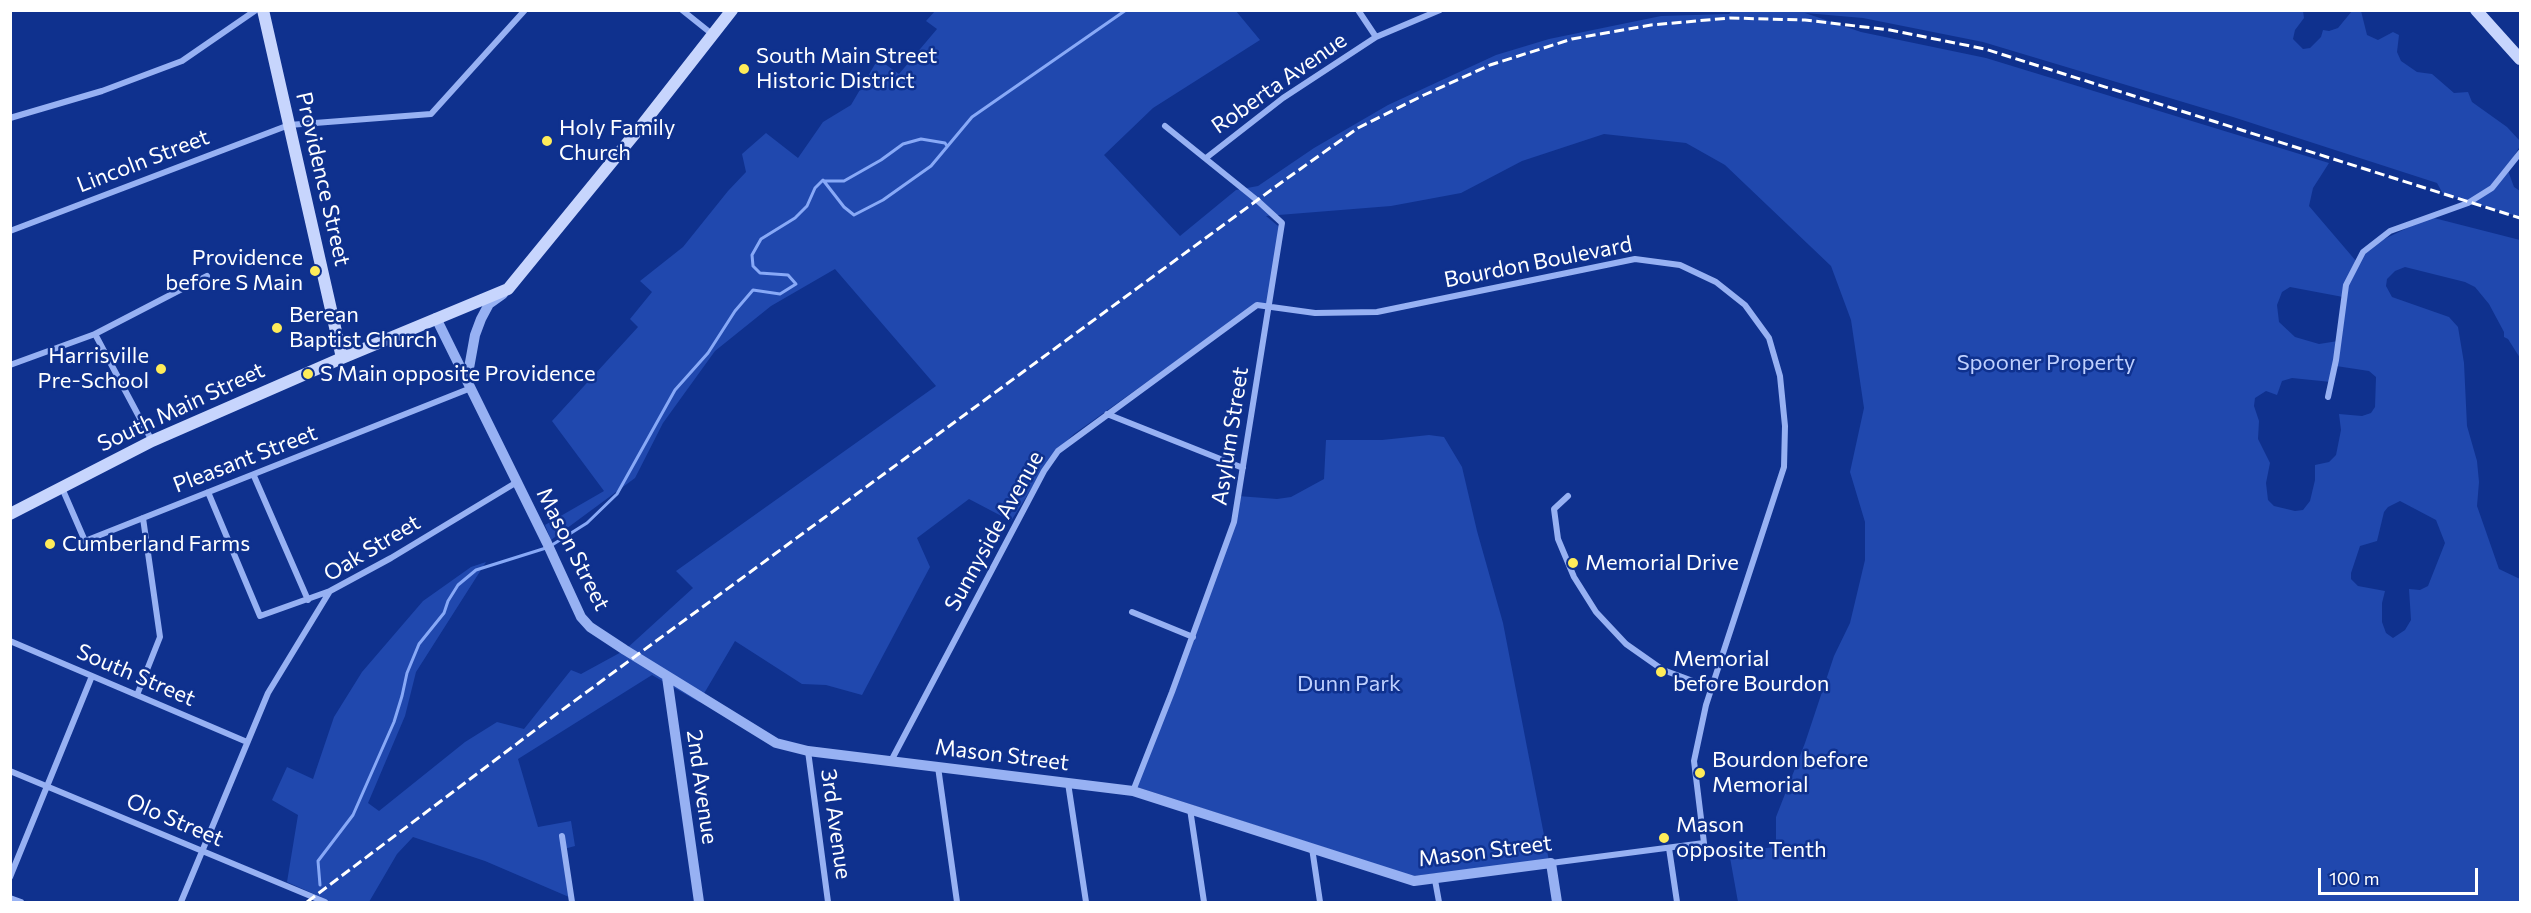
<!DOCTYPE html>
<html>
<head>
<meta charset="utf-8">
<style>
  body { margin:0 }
  #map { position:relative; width:2531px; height:913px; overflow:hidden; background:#0f318e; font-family:Commissioner,sans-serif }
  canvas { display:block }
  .frame { position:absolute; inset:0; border:12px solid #fff; pointer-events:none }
  .scale { position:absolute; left:2318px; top:868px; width:160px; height:27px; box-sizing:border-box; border:3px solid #fff; border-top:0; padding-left:8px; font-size:18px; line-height:21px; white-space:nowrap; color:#fff; -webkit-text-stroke:4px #0f318e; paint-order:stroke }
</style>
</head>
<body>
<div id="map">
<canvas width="2531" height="913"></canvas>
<div class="frame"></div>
<div class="scale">100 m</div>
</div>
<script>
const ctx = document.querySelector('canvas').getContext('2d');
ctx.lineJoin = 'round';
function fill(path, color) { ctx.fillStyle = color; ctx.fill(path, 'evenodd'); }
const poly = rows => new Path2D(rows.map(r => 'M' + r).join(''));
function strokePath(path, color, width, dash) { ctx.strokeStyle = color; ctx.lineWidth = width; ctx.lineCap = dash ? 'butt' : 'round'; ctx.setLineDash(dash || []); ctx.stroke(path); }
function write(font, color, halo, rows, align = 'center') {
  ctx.font = font + ' Commissioner,sans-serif'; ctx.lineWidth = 5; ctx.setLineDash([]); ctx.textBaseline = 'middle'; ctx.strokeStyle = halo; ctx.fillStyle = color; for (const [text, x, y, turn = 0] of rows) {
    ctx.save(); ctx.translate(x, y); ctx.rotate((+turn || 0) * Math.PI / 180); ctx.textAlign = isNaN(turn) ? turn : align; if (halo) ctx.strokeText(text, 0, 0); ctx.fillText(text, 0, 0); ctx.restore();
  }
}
fill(poly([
  [935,11,1236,11,1260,40,1153,108,1104,155,1180,236,1236,190,1258,186,1314,148,1388,105,1496,55,1549,39,1661,16,1729,14,1732,11,2303,11,2304,18,2295,30,2293,39,2303,49,2310,48,2321,37,2323,30,2329,31,2338,28,2352,11,2361,11,2367,35,2378,40,2393,32,2399,35,2397,52,2401,61,2417,72,2432,74,2454,93,2468,92,2472,102,2507,127,2520,141,2520,146,2507,168,2514,187,2520,191,2520,217,2443,194,2437,183,2233,117,1983,42,1863,18,1805,13,1861,32,1986,58,2329,163,2313,188,2309,206,2356,261,2374,244,2430,217,2520,240,2520,358,2508,339,2504,337,2504,332,2489,304,2475,287,2465,282,2405,267,2395,271,2387,279,2386,286,2392,297,2449,317,2458,327,2464,363,2467,426,2477,461,2479,482,2477,506,2499,569,2520,579,2520,902,1738,902,1729,852,1776,847,1776,817,1805,743,1834,656,1850,623,1865,560,1865,522,1850,472,1864,408,1851,320,1831,266,1725,165,1686,143,1604,134,1522,161,1461,193,1391,206,1266,216,1283,230,1270,306,1256,304,1074,434,1054,453,1011,521,969,499,917,538,930,567,862,695,826,685,802,684,735,641,699,702,652,675,518,759,538,827,571,821,575,846,564,849,569,897,485,861,413,837,397,854,369,902,314,902,321,897,287,882,298,815,272,800,287,767,313,779,334,717,362,672,423,601,471,567,486,562,416,672,405,716,368,803,379,811,465,742,497,722,524,729,571,670,581,674,625,650,693,588,676,571,936,386,835,269,771,306,715,351,663,423,635,478,551,540,545,525,604,491,552,421,638,327,630,319,652,292,640,281,683,247,728,191,746,172,742,154,766,133,798,158,823,122,851,105,878,59,899,74,937,29,926,21],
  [2290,287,2343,297,2338,341,2319,344,2295,337,2279,322,2277,305,2282,292],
  [2336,366,2369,371,2376,377,2375,407,2371,413,2362,416,2339,414,2341,430,2336,455,2329,462,2315,465,2315,480,2310,501,2303,510,2295,511,2274,506,2268,500,2266,483,2270,463,2258,439,2259,421,2254,406,2255,398,2266,391,2277,395,2282,381,2292,378,2331,382],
  [2400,501,2436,520,2445,543,2428,586,2420,590,2409,589,2411,620,2405,630,2393,638,2386,633,2382,622,2382,603,2385,591,2358,586,2351,579,2351,573,2360,546,2377,541,2384,512,2388,507],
  [1429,435,1444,437,1462,467,1477,531,1503,623,1549,861,1412,876,1137,787,1234,521,1238,496,1277,499,1291,497,1324,479,1326,440,1382,440]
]), '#2048ae');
strokePath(poly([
  [824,181,844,181,881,160,903,144,921,139,945,143,947,146],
  [552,545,587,523,617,494,675,390,708,353,735,311,753,290,780,294,796,284,788,275,760,273,753,266,752,255,761,239,795,218,807,206,815,188,823,180,844,207,854,215,883,200,931,166,972,117,1126,10],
  [320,885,318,861,353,815,394,722,402,696,407,673,419,644,444,613,448,601,458,585,476,570,546,548]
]), '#88a9f7', 3);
strokePath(poly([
  [682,10,712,34],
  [1358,10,1376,37],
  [10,118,102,91,182,61,256,10],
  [1206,158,1283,98,1376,37,1440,10],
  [10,231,289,125,431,114,525,10],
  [95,334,152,441],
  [10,365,95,334,207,276],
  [2328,397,2336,360,2346,285,2363,252,2390,231,2468,203,2492,188,2520,153],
  [1107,414,1243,468],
  [254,476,308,600],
  [62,488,85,541,471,388],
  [208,492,260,616,330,591],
  [1568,496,1554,509,1558,539,1574,577,1596,612,1626,644,1663,670,1712,688],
  [1132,612,1193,637],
  [10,641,247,742],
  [137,695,160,637,143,518],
  [808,751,828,902],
  [891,761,1044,471,1058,451,1257,305,1315,313,1377,312,1635,259,1680,265,1716,282,1745,305,1769,338,1780,376,1785,426,1784,467,1706,705,1694,761,1704,843,1551,863],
  [938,767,957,902],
  [10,771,325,902],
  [1068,783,1086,902],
  [1133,791,1172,692,1234,522,1282,223,1258,201,1165,126],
  [1190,809,1204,902],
  [562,836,572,902],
  [1312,848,1320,902],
  [1669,848,1677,902],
  [10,877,92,676],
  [1435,880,1439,902],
  [10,898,21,902],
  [181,902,268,693,330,591,391,558,517,482]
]), '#97b1f3', 6);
strokePath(poly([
  [436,318,547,543,581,617,590,627,625,650,776,743,808,751,1133,791,1414,881,1551,863,1557,902],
  [467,379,475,335,481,319,489,304,503,294],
  [667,677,699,902]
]), '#97b1f3', 10);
strokePath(poly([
  [263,10,342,358],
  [2476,10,2520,59],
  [10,514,152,441,342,358,508,289,642,125,732,10]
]), '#c7d5fd', 12);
strokePath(poly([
  [307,902,543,724,1282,182,1358,128,1424,95,1490,65,1572,39,1651,25,1730,18,1805,20,1890,30,1985,49,2520,218]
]), '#fff', 3, [10, 4.5]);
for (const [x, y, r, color] of [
  [744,69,6,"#ffec59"],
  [547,141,6,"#ffec59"],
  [315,271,6,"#ffec59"],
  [277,328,6,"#ffec59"],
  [161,369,6,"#ffec59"],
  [308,374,6,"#ffec59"],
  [50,544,6,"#ffec59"],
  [1573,563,6,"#ffec59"],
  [1661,672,6,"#ffec59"],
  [1700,773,6,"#ffec59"],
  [1664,838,6,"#ffec59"]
]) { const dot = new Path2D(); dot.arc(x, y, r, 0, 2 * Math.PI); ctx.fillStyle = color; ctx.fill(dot); strokePath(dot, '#0f318e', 2); }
write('22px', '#fff', '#0f318e', [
  ["South Main Street",756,56],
  ["Historic District",756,81],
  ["Holy Family",559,128],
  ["Church",559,153],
  ["Providence",303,258,"right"],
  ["before S Main",303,283,"right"],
  ["Berean",289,315],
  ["Baptist Church",289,340],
  ["Harrisville",149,356,"right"],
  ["Pre-School",149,381,"right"],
  ["S Main opposite Providence",320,374],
  ["Cumberland Farms",62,544],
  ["Memorial Drive",1585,563],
  ["Memorial",1673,659],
  ["before Bourdon",1673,684],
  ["Bourdon before",1712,760],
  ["Memorial",1712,785],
  ["Mason",1676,825],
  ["opposite Tenth",1676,850]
], 'left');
write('22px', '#fff', '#0f318e', [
  ["Roberta Avenue",1279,83,-35],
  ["Lincoln Street",143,161,-21],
  ["Providence Street",323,179,77],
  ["Bourdon Boulevard",1538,262,-11],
  ["South Main Street",181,407,-25],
  ["Asylum Street",1230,436,-81],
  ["Pleasant Street",245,459,-21],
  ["Sunnyside Avenue",994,531,-61],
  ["Oak Street",372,548,-31],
  ["Mason Street",573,549,63],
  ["South Street",136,675,23],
  ["Mason Street",1002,755,7],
  ["2nd Avenue",702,787,82],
  ["Olo Street",175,820,23],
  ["3rd Avenue",836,824,82],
  ["Mason Street",1485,851,-7]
]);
write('22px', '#bfd0fe', '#0f318e', [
  ["Spooner Property",2046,363],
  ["Dunn Park",1349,684]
]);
</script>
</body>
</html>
